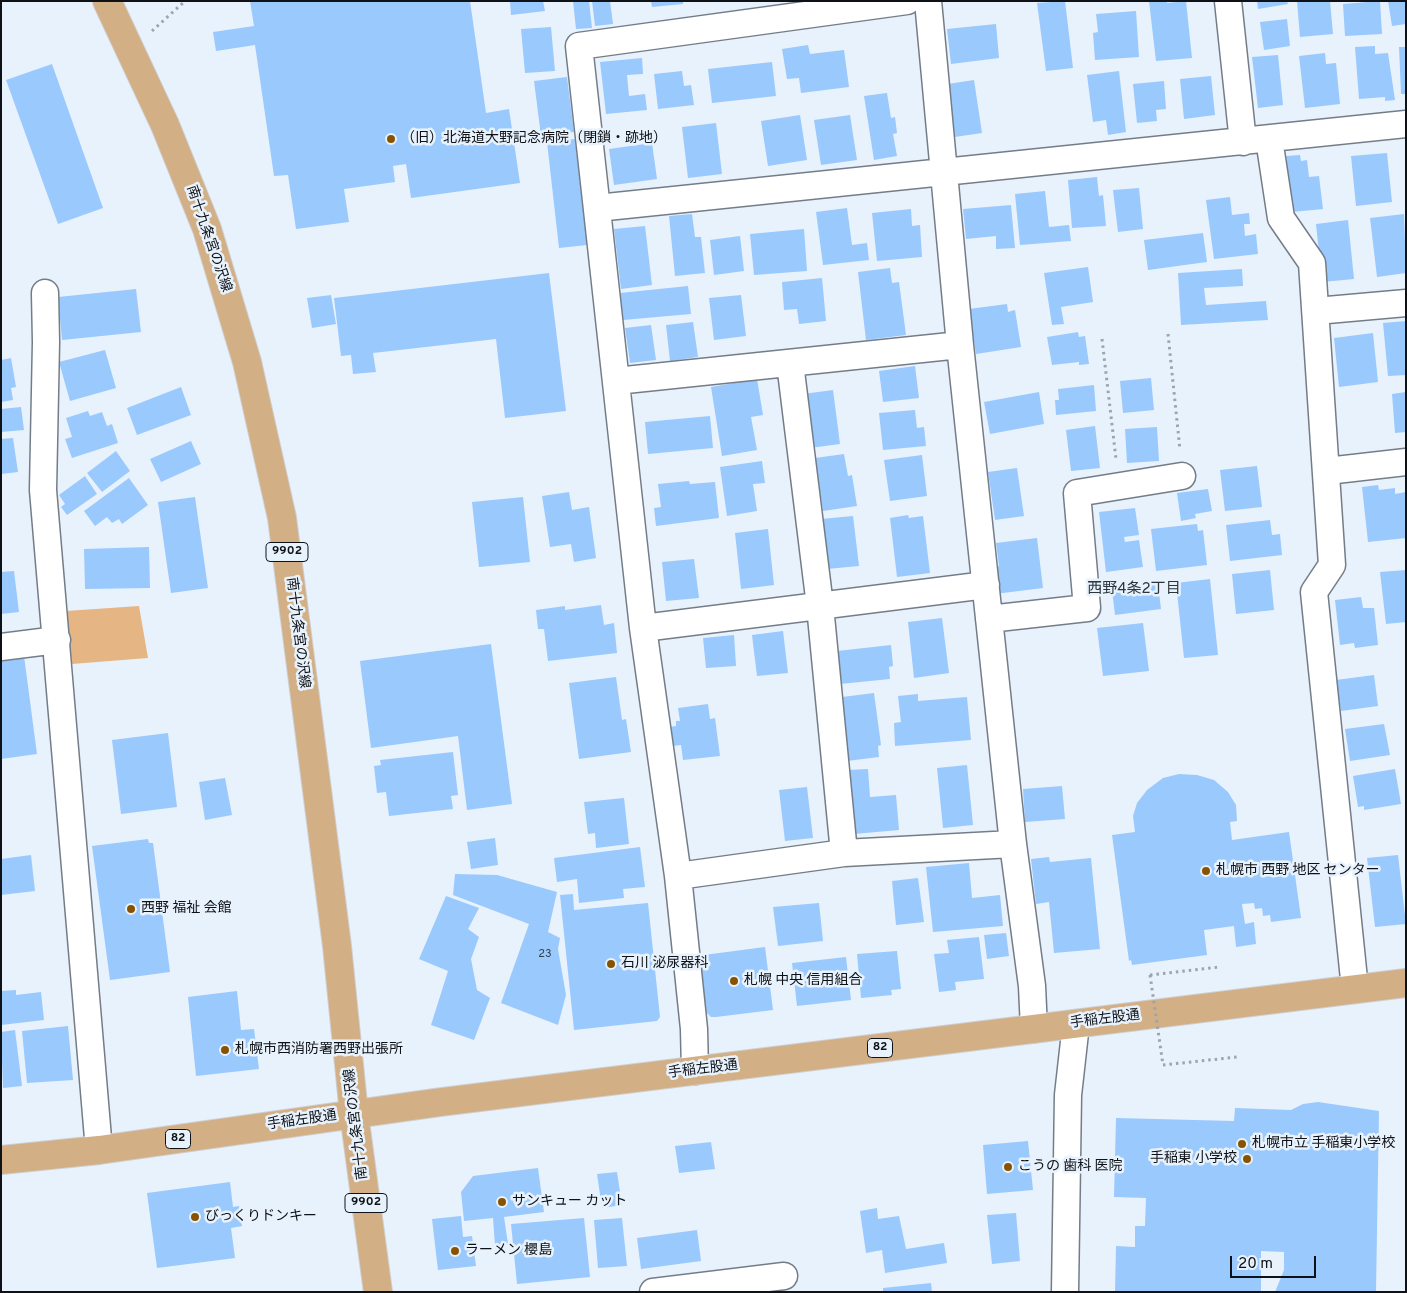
<!DOCTYPE html>
<html>
<head>
<meta charset="utf-8">
<style>
  body { margin:0 }
  #map { position:relative; width:1407px; height:1293px; overflow:hidden; background:#e8f2fd; font-family:Overpass,sans-serif }
  canvas { display:block }
  .frame { position:absolute; inset:0; border:2px solid #0e1115; pointer-events:none }
  .scale { position:absolute; left:1230px; top:1256px; width:86px; height:22px; box-sizing:border-box; border:2px solid #0e1115; border-top:0; padding-left:6px; font-size:15px; line-height:18px; white-space:nowrap; color:#0e1115; -webkit-text-stroke:4px #e8f2fd; paint-order:stroke }
</style>
</head>
<body>
<div id="map">
<canvas width="1407" height="1293"></canvas>
<div class="frame"></div>
<div class="scale">20 m</div>
</div>
<script>
const ctx = document.querySelector('canvas').getContext('2d');
ctx.lineJoin = 'round';
function fill(path, color) { ctx.fillStyle = color; ctx.fill(path, 'evenodd'); }
const poly = rows => new Path2D(rows.map(r => 'M' + r).join(''));
function strokePath(path, color, width, dash) { ctx.strokeStyle = color; ctx.lineWidth = width; ctx.lineCap = dash ? 'butt' : 'round'; ctx.setLineDash(dash || []); ctx.stroke(path); }
function write(font, color, halo, rows, align = 'center') {
  ctx.font = font + ' Overpass,"Noto Sans JP",sans-serif'; ctx.lineWidth = 5; ctx.setLineDash([]); ctx.textBaseline = 'middle'; ctx.strokeStyle = halo; ctx.fillStyle = color; for (const [text, x, y, turn = 0] of rows) {
    ctx.save(); ctx.translate(x, y); ctx.rotate((+turn || 0) * Math.PI / 180); ctx.textAlign = isNaN(turn) ? turn : align; if (halo) ctx.strokeText(text, 0, 0); ctx.fillText(text, 0, 0); ctx.restore();
  }
}
fill(poly([
  [139,606,148,658,72,664,66,611]
]), '#e5b683');
fill(poly([
  [250,1,470,1,486,113,509,109,520,183,411,198,406,164,393,166,395,182,344,189,349,222,296,229,288,175,274,176,255,45,216,51,213,32,254,26],
  [510,1,543,1,545,11,511,15],
  [573,1,589,1,592,28,576,29],
  [592,1,610,1,613,24,595,26],
  [651,1,683,1,683,4,652,7],
  [1065,1,1073,68,1046,71,1037,3],
  [1149,1,1167,1,1167,3,1186,1,1192,58,1156,61],
  [1257,1,1287,1,1288,4,1258,9],
  [1297,1,1330,1,1333,34,1300,37],
  [1380,1,1382,34,1345,36,1343,4],
  [1388,1,1406,1,1406,24,1392,26],
  [1136,11,1139,57,1095,60,1093,33,1098,32,1096,14],
  [1287,19,1290,46,1264,50,1260,22],
  [996,24,999,58,951,64,947,29],
  [551,27,555,71,525,73,521,29],
  [808,45,810,54,844,50,849,87,801,93,799,78,787,79,782,49],
  [1375,46,1375,54,1388,53,1395,100,1385,101,1385,97,1359,99,1355,47],
  [1399,47,1406,47,1406,94,1401,94],
  [1325,53,1326,64,1336,63,1340,104,1305,108,1299,56],
  [1278,55,1283,105,1258,108,1252,57],
  [642,58,643,74,627,75,629,96,645,94,647,110,606,114,600,62],
  [772,62,776,96,712,103,708,69],
  [52,64,103,208,58,224,6,80],
  [682,71,684,86,691,85,694,105,658,109,654,74],
  [1119,71,1126,132,1108,135,1106,120,1093,122,1087,75],
  [1211,76,1215,115,1184,119,1180,79],
  [567,77,574,132,541,136,534,81],
  [974,80,982,133,948,138,941,85],
  [1164,81,1166,109,1156,110,1157,121,1137,123,1133,84],
  [887,93,891,118,895,117,897,133,893,134,897,156,874,160,864,96],
  [800,115,807,160,768,166,761,121],
  [850,115,857,160,821,165,814,120],
  [716,123,722,174,688,178,682,127],
  [575,139,587,245,559,248,547,142],
  [652,143,657,179,614,185,609,149],
  [1387,153,1392,202,1356,206,1351,156],
  [1300,155,1301,161,1307,160,1309,177,1319,176,1323,209,1292,212,1286,156],
  [1097,177,1099,196,1103,195,1106,226,1072,228,1068,180],
  [1139,188,1143,229,1118,232,1113,190],
  [1045,191,1049,227,1069,225,1071,241,1020,245,1015,194],
  [1230,197,1232,215,1249,213,1250,224,1244,224,1245,236,1256,234,1258,254,1214,259,1206,200],
  [1011,205,1015,248,996,249,996,236,966,239,963,209],
  [847,208,852,245,867,243,869,260,823,265,816,212],
  [911,209,912,226,920,225,922,257,877,261,872,213],
  [692,214,695,237,701,237,705,273,675,276,669,216],
  [1404,214,1406,273,1377,277,1370,218],
  [1348,220,1354,279,1322,282,1316,224],
  [645,226,652,285,621,289,614,229],
  [804,229,807,271,754,275,750,234],
  [1203,233,1207,262,1148,270,1144,240],
  [740,236,744,271,714,275,710,240],
  [1088,267,1093,302,1061,307,1064,324,1052,325,1044,273],
  [890,268,892,283,899,282,906,335,866,340,858,272],
  [1242,269,1243,286,1204,288,1206,305,1266,301,1268,320,1181,325,1178,273],
  [549,273,566,411,505,418,496,339,373,353,376,372,353,374,351,355,341,356,334,298],
  [822,278,826,321,799,324,797,309,784,310,782,282],
  [688,286,691,314,623,320,620,293],
  [136,289,141,332,62,340,58,297],
  [331,295,336,324,312,328,307,298],
  [741,295,746,336,714,340,709,298],
  [1007,304,1008,312,1015,310,1021,347,976,354,969,309],
  [1406,321,1406,375,1388,376,1383,323],
  [693,322,698,357,670,361,666,325],
  [651,325,656,360,630,363,625,328],
  [1078,332,1079,337,1085,336,1089,364,1079,365,1079,362,1052,365,1047,337],
  [1373,333,1378,382,1339,387,1334,338],
  [105,350,116,388,70,401,59,362],
  [11,358,16,387,11,388,13,400,1,402,1,360],
  [915,366,919,398,883,402,879,371],
  [1151,378,1154,410,1123,413,1120,381],
  [757,379,763,415,751,417,757,450,722,456,711,387],
  [1094,385,1096,411,1056,415,1055,400,1059,400,1058,389],
  [181,387,191,415,137,435,127,408],
  [833,390,840,444,810,448,803,394],
  [1039,392,1044,424,990,434,984,402],
  [1406,392,1406,432,1395,433,1392,394],
  [21,407,24,430,1,432,1,409],
  [915,410,917,428,924,427,926,446,883,450,879,413],
  [88,411,90,416,102,412,107,426,112,424,118,443,72,458,65,439,72,437,66,418],
  [710,416,713,448,648,454,645,422],
  [1095,426,1100,468,1071,471,1066,430],
  [1157,427,1159,461,1127,463,1125,429],
  [13,438,18,472,1,474,1,439],
  [191,441,201,464,161,482,150,459],
  [116,451,130,471,102,492,87,473],
  [844,454,848,476,852,475,857,506,823,511,815,458],
  [922,455,927,496,890,501,884,460],
  [762,461,765,483,753,484,757,511,727,516,720,467],
  [1257,466,1262,507,1225,511,1220,470],
  [1017,468,1024,516,995,520,988,472],
  [85,476,97,494,67,515,61,507,65,504,59,495],
  [129,478,148,505,122,524,119,519,112,523,107,517,95,526,84,511],
  [689,481,690,484,715,482,719,518,656,526,654,508,661,507,658,484],
  [1378,485,1379,490,1395,488,1395,494,1406,492,1406,538,1368,542,1362,487],
  [1208,489,1212,511,1195,514,1196,518,1181,521,1177,493],
  [569,492,572,510,589,507,596,558,574,562,571,544,550,547,542,496],
  [195,497,208,588,171,593,158,502],
  [523,497,530,562,479,567,472,502],
  [1135,508,1139,535,1124,537,1125,542,1139,540,1143,567,1106,572,1099,512],
  [908,515,909,518,923,516,930,573,897,577,890,518],
  [853,516,859,566,827,569,821,519],
  [1270,520,1272,535,1280,534,1282,555,1230,561,1226,525],
  [1197,524,1198,531,1203,530,1207,565,1156,571,1151,529],
  [768,529,774,585,741,589,735,533],
  [1037,538,1043,588,995,594,992,567,999,566,996,543],
  [149,547,150,588,85,589,84,549],
  [694,559,699,598,666,601,662,562],
  [1270,570,1274,610,1236,614,1232,574],
  [1406,570,1406,622,1386,624,1380,572],
  [14,571,19,612,1,614,1,572],
  [1210,579,1218,655,1184,658,1176,583],
  [1158,584,1161,609,1115,615,1112,590],
  [1361,597,1363,608,1374,608,1378,645,1355,648,1354,643,1340,645,1335,600],
  [601,605,604,625,614,623,617,653,548,661,544,629,538,629,536,610,565,606,565,610],
  [942,618,949,673,914,678,908,622],
  [1143,623,1149,671,1103,676,1097,628],
  [783,631,788,673,757,676,752,635],
  [734,635,736,666,706,668,703,638],
  [491,644,512,804,467,810,458,736,371,748,360,661],
  [891,645,893,666,889,667,890,679,840,684,837,651],
  [24,656,37,754,1,759,1,659],
  [1374,675,1378,706,1341,711,1336,680],
  [616,677,622,720,626,719,631,752,579,759,569,683],
  [874,693,881,745,878,746,879,757,847,761,841,722,845,721,842,697],
  [918,694,918,701,967,697,971,740,895,746,894,723,901,722,898,696],
  [708,704,710,719,715,718,720,756,683,760,681,745,672,746,670,727,676,726,676,721,680,721,678,708],
  [1384,724,1390,755,1350,761,1345,729],
  [168,733,177,807,121,814,112,740],
  [453,752,458,795,451,796,453,809,389,816,386,792,377,793,374,766,381,765,380,760],
  [967,765,973,825,943,828,937,768],
  [868,769,870,797,896,795,899,830,854,834,847,770],
  [1395,769,1401,804,1364,810,1364,806,1358,807,1353,776],
  [1179,774,1197,775,1214,780,1228,792,1236,805,1237,821,1230,822,1232,840,1289,832,1301,918,1271,922,1270,915,1263,916,1262,908,1255,909,1254,903,1242,904,1245,924,1254,922,1256,944,1236,947,1234,926,1204,930,1207,955,1132,965,1131,960,1129,961,1112,835,1135,832,1133,816,1137,803,1147,790,1163,778],
  [225,778,232,815,205,820,199,782],
  [1062,786,1065,819,1025,822,1023,789],
  [807,787,813,838,785,841,779,790],
  [624,798,629,844,596,848,595,833,588,834,584,802],
  [495,838,498,865,471,869,467,842],
  [148,839,149,843,153,843,170,972,110,980,92,846],
  [640,847,645,887,623,889,624,898,579,903,577,879,557,882,554,858],
  [31,855,35,891,1,895,1,859],
  [1398,855,1406,924,1375,927,1367,858],
  [1049,857,1050,862,1091,858,1100,949,1054,953,1049,902,1036,904,1031,859],
  [969,863,972,898,1000,895,1003,926,933,932,926,867],
  [455,874,497,875,557,892,548,932,560,938,558,949,566,995,558,1025,501,1003,529,924,453,895],
  [918,878,924,922,896,925,892,881],
  [573,894,574,910,648,903,660,1017,657,1021,574,1030,560,895],
  [446,896,479,908,468,929,479,937,471,959,477,990,490,998,474,1040,431,1025,448,971,419,959],
  [819,903,823,941,778,946,773,907],
  [1006,933,1009,956,987,959,984,935],
  [979,937,984,979,955,982,956,990,939,992,934,954,949,953,947,940],
  [765,947,773,1010,716,1017,711,1017,706,1012,702,1006,696,956],
  [897,951,901,989,891,990,892,995,861,998,857,954],
  [846,957,851,1000,797,1006,792,963],
  [16,990,16,995,41,992,44,1020,1,1025,1,991],
  [237,991,241,1030,254,1029,259,1069,196,1076,188,997],
  [68,1026,73,1080,27,1083,22,1031],
  [15,1030,22,1086,3,1088,1,1032],
  [1318,1102,1379,1111,1376,1292,1275,1292,1284,1270,1284,1252,1261,1251,1261,1292,1115,1292,1116,1246,1135,1247,1135,1226,1145,1226,1146,1198,1114,1197,1116,1118,1234,1121,1235,1108,1291,1110,1303,1104],
  [1028,1141,1033,1190,987,1194,983,1145],
  [711,1142,715,1169,679,1173,675,1146],
  [538,1168,544,1212,504,1217,508,1244,495,1245,493,1218,464,1221,461,1192,473,1176],
  [617,1172,622,1205,602,1208,597,1174],
  [230,1182,233,1207,239,1206,242,1226,231,1228,235,1258,157,1268,147,1193],
  [877,1208,878,1219,899,1216,906,1249,944,1243,947,1263,885,1273,882,1250,866,1253,860,1211],
  [1016,1213,1020,1261,992,1264,987,1215],
  [461,1216,463,1237,472,1236,476,1266,438,1270,432,1219],
  [584,1218,590,1277,517,1284,511,1224],
  [622,1218,627,1266,598,1268,594,1220],
  [697,1230,701,1261,641,1269,637,1238],
  [931,1283,932,1292,883,1292,883,1288]
]), '#9ac9fd');
const minor = poly([
  [928,1,960,345,1013,844,1032,986,1034,1029],
  [1228,1,1243,142],
  [1269,139,1281,218,1312,263,1332,565,1314,592,1355,989],
  [597,208,1406,124],
  [45,293,46,342,43,490,99,1150],
  [1316,311,1406,303],
  [790,363,820,606,844,853],
  [616,381,960,345],
  [1327,471,1406,462],
  [989,619,1087,608,1077,493,1182,476],
  [643,628,986,585],
  [1,647,57,640],
  [678,876,844,853,1013,844],
  [695,1071,694,1029,678,876,643,628,579,46,907,1],
  [653,1292,784,1276],
  [1065,1292,1068,1095,1076,1024]
]);
const primary = poly([
  [107,1,165,125,207,229,247,362,282,518,337,946,354,1114,378,1292],
  [1,1160,99,1150,441,1102,1406,983]
]);
strokePath(minor, '#747d87', 29);
strokePath(primary, '#cfcfd0', 30);
strokePath(poly([
  [152,31,185,1],
  [1168,334,1180,450],
  [1102,339,1116,459],
  [1150,975,1220,967],
  [1163,1065,1237,1057]
]), '#9ca4ac', 3, [2.5, 4]);
strokePath(minor, '#fff', 26);
strokePath(primary, '#d2af84', 28);
strokePath(poly([
  [1150,975,1163,1065]
]), '#9ca4ac', 3, [2.5, 4]);
for (const [x, y, r, color] of [
  [391,139,5,"#885300"],
  [1206,871,5,"#885300"],
  [131,909,5,"#885300"],
  [611,964,5,"#885300"],
  [734,981,5,"#885300"],
  [225,1050,5,"#885300"],
  [1242,1144,5,"#885300"],
  [1247,1159,5,"#885300"],
  [1008,1167,5,"#885300"],
  [502,1202,5,"#885300"],
  [195,1217,5,"#885300"],
  [455,1251,5,"#885300"]
]) { const dot = new Path2D(); dot.arc(x, y, r, 0, 2 * Math.PI); ctx.fillStyle = color; ctx.fill(dot); strokePath(dot, '#e8f2fd', 2); }
write('11px', '#313f4f', null, [
  ["23",545,955]
]);
for (const [x, y, w] of [
  [287,552,42],
  [880,1048,25],
  [178,1139,25],
  [366,1203,42]
]) { const box = new Path2D(); box.roundRect(x - w / 2, y - 9.5, w, 19, 4); ctx.fillStyle = '#e8f2fd'; ctx.fill(box); strokePath(box, '#0e1115', 1); }
write('bold 12px', '#0e1115', null, [
  ["9902",287,552],
  ["82",880,1048],
  ["82",178,1139],
  ["9902",366,1203]
]);
write('14px', '#0e1115', '#e8f2fd', [
  ["（旧）北海道大野記念病院（閉鎖・跡地）",401,139],
  ["札幌市 西野 地区 センター",1216,871],
  ["西野 福祉 会館",141,909],
  ["石川 泌尿器科",621,964],
  ["札幌 中央 信用組合",744,981],
  ["札幌市西消防署西野出張所",235,1050],
  ["札幌市立 手稲東小学校",1252,1144],
  ["手稲東 小学校",1237,1159,"right"],
  ["こうの 歯科 医院",1018,1167],
  ["サンキュー カット",512,1202],
  ["びっくりドンキー",205,1217],
  ["ラーメン 櫻島",465,1251]
], 'left');
write('14px', '#0e1115', '#e8f2fd', [
  ["南十九条宮の沢線",208,239,71],
  ["南十九条宮の沢線",297,633,83],
  ["手稲左股通",1105,1020,-7],
  ["手稲左股通",703,1070,-7],
  ["手稲左股通",302,1121,-8],
  ["南十九条宮の沢線",357,1124,-97]
]);
write('15px', '#2c343c', '#e8f2fd', [
  ["西野4条2丁目",1134,590]
]);
</script>
</body>
</html>
